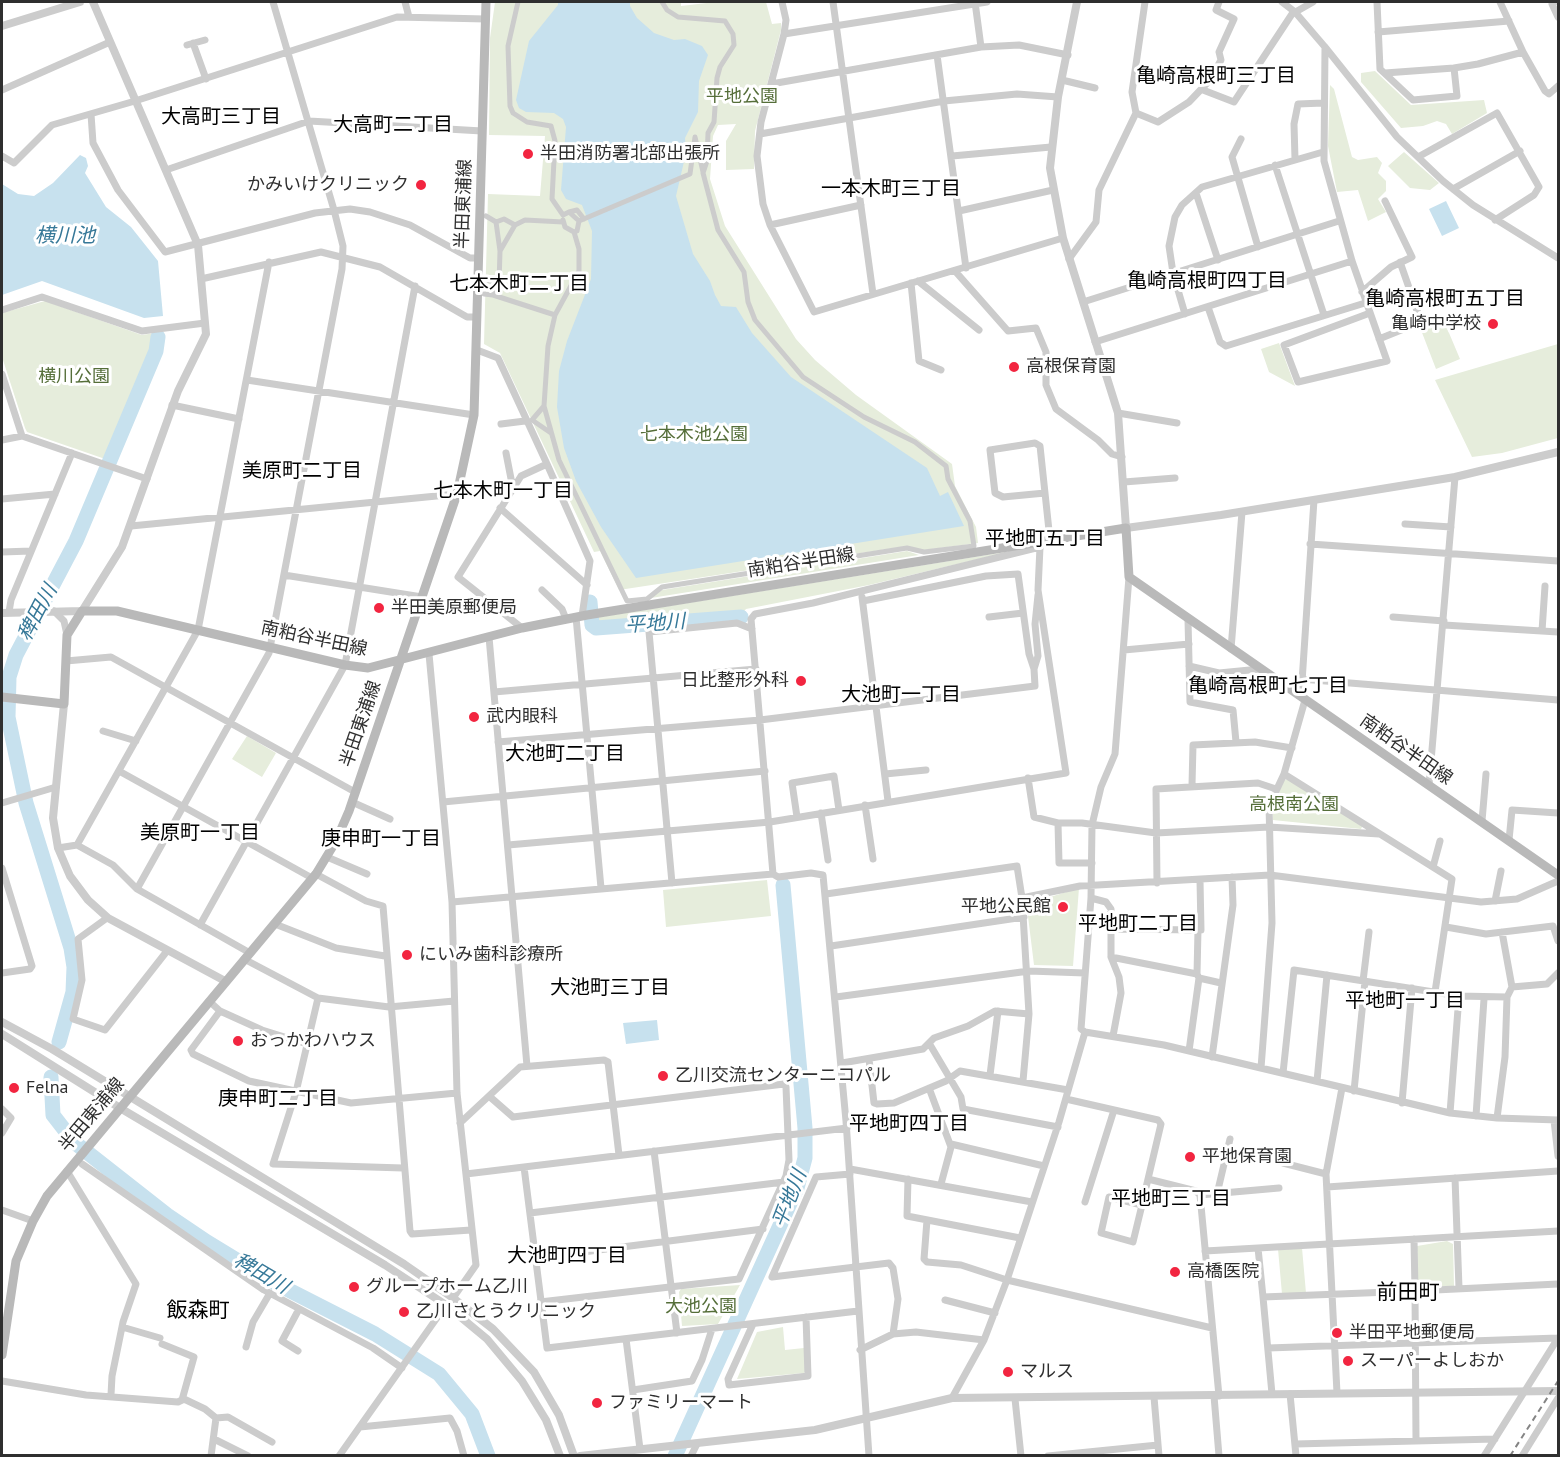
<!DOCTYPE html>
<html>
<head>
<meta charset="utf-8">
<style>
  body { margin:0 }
  #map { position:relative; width:1560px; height:1457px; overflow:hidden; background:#fff; font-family:"PT Sans",sans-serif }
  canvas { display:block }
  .frame { position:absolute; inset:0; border:3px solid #2f2f2f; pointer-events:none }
</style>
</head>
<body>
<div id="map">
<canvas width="1560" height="1457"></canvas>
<div class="frame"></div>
</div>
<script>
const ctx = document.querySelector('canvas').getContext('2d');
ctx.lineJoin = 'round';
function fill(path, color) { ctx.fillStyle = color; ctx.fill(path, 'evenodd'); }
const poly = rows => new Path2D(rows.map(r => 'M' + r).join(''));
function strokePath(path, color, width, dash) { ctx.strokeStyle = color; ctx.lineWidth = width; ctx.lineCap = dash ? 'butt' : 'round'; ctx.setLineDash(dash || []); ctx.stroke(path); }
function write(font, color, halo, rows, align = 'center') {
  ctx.font = font + ' "PT Sans","Noto Sans JP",sans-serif'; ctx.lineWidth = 6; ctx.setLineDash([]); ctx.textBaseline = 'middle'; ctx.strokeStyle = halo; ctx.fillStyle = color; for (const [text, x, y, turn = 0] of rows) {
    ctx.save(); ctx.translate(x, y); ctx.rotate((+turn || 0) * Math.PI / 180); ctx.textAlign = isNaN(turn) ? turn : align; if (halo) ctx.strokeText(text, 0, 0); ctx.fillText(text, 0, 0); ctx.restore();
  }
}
fill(poly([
  [495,2,681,2,681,6,715,2,766,2,772,24,781,23,781,30,755,131,754,169,726,170,726,141,736,124,718,125,713,136,710,179,725,226,796,339,815,360,856,395,952,464,955,486,976,527,978,543,924,550,907,546,619,590,600,551,594,552,500,353,484,344,488,194,540,196,545,136,489,135,490,38],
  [1375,71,1411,105,1484,100,1487,113,1452,134,1446,124,1437,121,1423,126,1401,128,1361,82,1361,73],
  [1330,85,1334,89,1352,157,1358,160,1377,157,1382,163,1378,173,1386,181,1386,191,1378,199,1386,212,1368,221,1358,190,1337,192,1328,146],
  [1404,152,1439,183,1430,190,1410,188,1388,166],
  [45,301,142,335,155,333,147,366,108,460,27,432,25,428,2,357,2,313],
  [1444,321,1460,359,1436,369,1421,330],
  [1279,343,1295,386,1269,372,1261,349],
  [1558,344,1558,438,1502,453,1472,457,1435,380],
  [907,551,919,555,651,598,662,590],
  [1012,551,869,585,746,609,741,615,598,625,594,618],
  [247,736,276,753,262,777,232,759],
  [1288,779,1363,825,1361,829,1273,820,1273,804,1283,781],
  [767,880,771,916,666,927,663,890],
  [1079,888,1073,966,1034,965,1026,900,1047,898],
  [1447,1241,1453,1244,1454,1286,1421,1287,1418,1284,1417,1246],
  [1302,1248,1306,1293,1282,1294,1278,1249],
  [740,1285,718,1324,682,1326,679,1292,681,1289],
  [783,1327,785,1350,804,1348,806,1370,804,1373,737,1379,757,1332]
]), '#e6eddc');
fill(poly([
  [558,2,630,2,630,6,637,18,654,33,674,40,685,39,702,46,708,55,699,81,698,112,685,138,686,153,676,196,693,254,710,281,715,295,721,306,736,307,752,333,791,377,927,468,940,496,948,492,964,526,636,578,601,527,576,481,564,448,557,407,559,371,567,341,591,279,592,231,582,205,566,199,561,190,566,127,563,119,554,113,526,112,519,108,516,100,529,41,558,5],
  [80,155,86,158,88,166,85,173,106,207,131,227,158,261,163,316,144,318,42,281,2,295,2,184,18,194,34,196,53,183],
  [1446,201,1459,228,1442,236,1429,209],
  [657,1020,659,1040,626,1044,623,1023]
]), '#c7e1ee');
strokePath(poly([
  [590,602,592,625,596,628,741,617],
  [59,1042,73,992,74,967,71,948,26,803,8,717,9,677,16,655,76,541,156,351,158,337],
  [51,1077,53,1115,74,1142,167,1215,207,1242,271,1281,375,1334,439,1374,472,1414,488,1456],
  [675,1456,797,1188,805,1158,805,1128,783,885]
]), '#c7e1ee', 15);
strokePath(poly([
  [518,2,508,46,510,106,513,113,527,122,551,126,555,141,552,199,563,215,569,212,579,221,577,231,574,232,579,249,579,271,555,315,548,346,544,406,559,460,627,601,647,599,662,587,907,548,924,552,974,546,970,521,948,479,946,466,915,442,864,417,803,377,755,320,748,302,744,272,718,230,703,173,707,161,708,133,714,122,717,78,720,67,734,45,733,34,725,21,678,17,667,10,662,2],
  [569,212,577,210,584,219],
  [486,216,496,222],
  [563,220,565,227,574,232],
  [579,221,690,174,695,137,703,172],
  [500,251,496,222,504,219,515,225],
  [484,279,499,284],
  [484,294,493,295],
  [555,315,493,295,495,286,499,284,500,251,515,225,525,220,563,222],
  [544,406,532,420,551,433]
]), '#ccc', 5);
strokePath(poly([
  [405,2,409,17],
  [782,2,786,20,784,34,761,122,757,156,763,204,770,225,814,312,1063,238],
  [833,2,873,294],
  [975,2,981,47],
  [1282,2,1295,12,1325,47,1397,137,1443,181,1473,205,1558,258],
  [1377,2,1380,69,1413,100,1457,96,1454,68,1478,64,1523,52],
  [1500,2,1523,52,1545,91,1549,94,1558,86],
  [1555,2,1552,4,1558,17],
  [1378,32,1509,21],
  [784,34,987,2],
  [193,43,206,79],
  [187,45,205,40],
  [1325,47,1324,161,1352,261,1387,361,1298,382,1284,345,1370,313],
  [937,55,966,268],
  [1385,73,1454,68],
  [1062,80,1095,88],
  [771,84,981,47,1019,45,1068,55],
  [2,90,110,42],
  [1203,90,1234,102,1292,14,1313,2],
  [1136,113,1158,122,1189,102,1210,80,1221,60,1219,52,1234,19,1216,10,1219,2],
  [91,114,93,143,118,190,165,252,315,213,350,209,370,212,410,225,470,258,478,258],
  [760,134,944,101,1017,94,1058,97],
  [1241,139,1232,157,1258,247],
  [2,156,14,163,52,125,135,101,397,17,486,19],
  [952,156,1051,147],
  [1418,157,1497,113,1539,187,1534,195,1495,220],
  [1295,159,1294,124,1298,104,1323,103],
  [1275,165,1324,315],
  [166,170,309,121,482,131],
  [1453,189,1520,151],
  [1196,193,1218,260],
  [959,211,1053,190],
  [770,225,861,205],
  [1069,259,1096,222,1099,190,1136,113,1132,92,1145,2],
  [955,271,1008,331,1036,328,1046,352,1046,385,1056,409,1098,440,1112,454,1122,457],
  [201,279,321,252,380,267,467,317,477,317],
  [918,281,979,330],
  [911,283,919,361,941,370],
  [1362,292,1391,267,1412,257,1385,201],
  [1083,302,1339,221],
  [1208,307,1220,342,1226,346,1365,303],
  [2,310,42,297,142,331,205,323],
  [1185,314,1173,273,1169,246,1175,217,1182,205,1202,187,1323,152],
  [1379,339,1421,322,1400,262],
  [1095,342,1352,261],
  [477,350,498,358,547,464,521,476,458,577,522,628],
  [2,374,22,436],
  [247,380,474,415],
  [172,405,239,419],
  [1118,413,1177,423],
  [501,424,525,421],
  [2,440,22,436,147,479],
  [506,453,513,489],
  [547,464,590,561,582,616],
  [1124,482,1175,478],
  [1045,493,1003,497,995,493,990,450,1035,443,1040,446,1050,540],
  [2,499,55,494],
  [500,508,587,585],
  [1405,524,1451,527],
  [131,526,457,494],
  [1310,544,1558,561],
  [2,552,31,551],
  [284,575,422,597],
  [542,590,562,609,566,619],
  [862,597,888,801],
  [863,601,986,576,1018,574,1029,654,1034,669],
  [54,611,64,621,67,635],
  [9,612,11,600,72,453],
  [576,617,601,888],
  [989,617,1023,613],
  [1393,617,1444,621],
  [1188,620,1190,702,1233,710,1236,742],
  [1444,625,1558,632],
  [1542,631,1545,586],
  [489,637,527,1066],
  [1231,649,1242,512],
  [1124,650,1189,644],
  [429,654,452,902,457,1093,476,1265,453,1298],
  [66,661,111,657,355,792],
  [1189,666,1219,673,1260,669],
  [1301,679,1558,700],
  [494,692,756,669],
  [1301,697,1314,500],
  [103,731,136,741],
  [498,742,760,720,1035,686,1034,669,1038,656,1035,624,1038,595],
  [119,771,312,878],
  [885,774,926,770],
  [1284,774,1452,879,1435,992],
  [1028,778,1034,817,1058,823,1082,823,1156,833,1269,827,1379,834],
  [1192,785,1193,745,1255,742,1292,748],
  [1429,785,1455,477],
  [352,802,390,819],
  [443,802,765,771],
  [2,803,56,787],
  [865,805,873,859],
  [821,813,828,860],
  [797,817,792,783,834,776,839,810],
  [1482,821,1486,774],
  [1058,823,1059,863,1092,863],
  [1509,840,1512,810,1558,813],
  [77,845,198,630,269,262],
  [508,845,770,822,1066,773,1038,590,1040,547,1045,542],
  [58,848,77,845,113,865,137,889,250,953],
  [327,857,367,874],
  [1433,867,1440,841],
  [2,868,32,966,30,969,2,973],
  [316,874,366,901,383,906,410,1231,412,1234,471,1230],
  [773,874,751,619,755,614,813,603,1040,547],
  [672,883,649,632,737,623,752,629],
  [1157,883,1156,789,1258,783,1276,789],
  [137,889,269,653,342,269,343,246,334,210,273,2],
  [826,894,1017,866,1022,898,1029,1014,995,1011,968,1026,934,1038,923,1049,842,1063],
  [1022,898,1080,886,1270,875,1481,902,1517,899,1558,881],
  [1091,898,1106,902,1111,909,1111,957,1197,974,1199,978,1221,983],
  [1495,901,1501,871],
  [452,902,773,874,778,877,811,873,823,875,846,1121,869,1456],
  [107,918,78,939,82,980,73,1019,105,1030,167,951],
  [275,924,336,948,385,956],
  [200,925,345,665,415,286],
  [1446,927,1486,934,1553,926,1558,941],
  [1112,929,1198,930],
  [1502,932,1512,987],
  [831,946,1024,917],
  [1111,957,1119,977,1121,993,1113,1036],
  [244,959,318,998,389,1007,454,1001],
  [1197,974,1198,930,1201,930,1200,880],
  [1363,981,1369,932],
  [836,997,1029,971,1085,973],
  [318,998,296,1092,273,1164,403,1168],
  [209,1001,220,1011,262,1030,307,1044],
  [220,1011,191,1050,193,1054,249,1081,351,1103,457,1093],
  [1085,1032,1164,1045,1450,1113,1497,1118,1558,1120],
  [929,1043,961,1097,963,1109,1058,1127],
  [1189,1051,1199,978],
  [1212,1057,1233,905,1232,877],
  [869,1059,874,1103,877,1104,894,1103,946,1081,960,1071,1068,1090],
  [1261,1068,1272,923,1269,806,1284,774,1305,700],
  [1283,1073,1294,970,1459,996,1507,997],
  [990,1075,998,1011],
  [1023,1081,1029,1014],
  [1317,1081,1327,975],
  [929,1088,951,1147,941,1184],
  [1354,1091,1365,981],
  [489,1096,513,1117,784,1084,786,1087,789,1160,786,1176,739,1279,540,1302],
  [1066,1099,1158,1120,1161,1124,1148,1179,1196,1191,1200,1195,1219,1396],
  [1402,1103,1412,988],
  [2,1109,11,1118,2,1133],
  [1450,1113,1459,996],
  [1476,1116,1484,999],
  [1497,1118,1505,1057,1507,997,1512,987,1547,984,1558,973],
  [1554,1120,1558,1156],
  [460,1123,520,1067,604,1060,608,1062,619,1155],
  [951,1144,1044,1166],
  [654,1151,677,1333],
  [1283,1163,1326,1174],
  [82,1164,264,1290,373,1348,402,1368],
  [524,1167,547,1348,858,1311],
  [850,1169,1032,1202],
  [67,1171,136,1284,123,1322,112,1376,111,1395],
  [466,1174,847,1128],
  [850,1174,816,1177,772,1277,889,1263,893,1268,898,1299,893,1334],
  [1455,1178,1459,1288],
  [908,1179,907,1216,1020,1238],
  [1327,1187,1558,1171],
  [1217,1194,1230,1139],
  [1200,1195,1279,1188],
  [1085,1202,1114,1110],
  [1142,1205,1109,1197,1101,1233,1133,1242,1142,1205,1148,1179],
  [2,1210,33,1221],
  [530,1213,784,1182],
  [927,1220,924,1259,927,1262,961,1265,1007,1280,1212,1328],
  [1258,1248,1558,1231],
  [1205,1251,1258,1248,1263,1297,1415,1291,1414,1239],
  [536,1258,763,1229],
  [1263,1297,1272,1394],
  [945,1300,995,1313],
  [753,1324,728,1379,729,1385,808,1376,806,1317],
  [122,1327,160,1338],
  [626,1339,640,1449],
  [162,1344,194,1357,182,1400],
  [246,1347,253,1322,270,1293],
  [1268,1348,1558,1338],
  [860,1350,893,1334,916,1332,984,1340],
  [298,1351,282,1341,299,1309],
  [2,1381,86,1395,178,1402,184,1399,205,1409,216,1418,211,1456],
  [633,1390,692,1381,702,1360,712,1329],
  [1337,1393,1326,1174,1342,1088],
  [1290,1394,1296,1456],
  [1214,1396,1219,1456],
  [1154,1397,1159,1456],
  [952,1398,984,1340,1007,1280,1059,1122,1085,1032,1081,1029,1091,898,1092,825,1101,787,1115,754,1129,577],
  [1015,1399,1021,1456],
  [216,1418,228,1417,272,1442],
  [360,1427,450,1418,457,1431,464,1456],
  [214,1439,248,1456],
  [1416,1441,1415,1291,1558,1284],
  [1295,1444,1495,1439],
  [339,1456,446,1305],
  [691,1456,697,1444],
  [1048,1456,1158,1445],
  [1484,1456,1558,1338],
  [1522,1456,1558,1398]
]), '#ccc', 7);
strokePath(poly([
  [1077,2,1058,97,1050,168,1063,238,1118,413,1126,528,1221,515,1455,477,1558,452],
  [2,26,80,2],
  [2,613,82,611,122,547,178,391,206,334,198,245,93,2],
  [64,704,53,818,58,848,70,876,88,900,108,918,225,981],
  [2,1022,52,1049,404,1264,453,1298,493,1329,534,1372,559,1415,574,1456],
  [2,1034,120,1108,385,1265,446,1305,487,1339,522,1381,546,1420,560,1456],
  [580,1456,815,1430,952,1398,1558,1391]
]), '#ccc', 8);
strokePath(poly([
  [2,697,64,704,67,635,82,611,117,611,345,665,368,668,522,628,587,615,1126,528,1129,577,1558,875],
  [2,1355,16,1261,33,1221,47,1196,316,874,336,841,349,811,457,494,474,415,486,2]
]), '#b9b9b9', 9);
strokePath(poly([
  [1510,1456,1558,1381]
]), '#848484', 2, [6, 4.5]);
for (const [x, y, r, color] of [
  [528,154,6,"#f22540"],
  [421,185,6,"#f22540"],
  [1493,324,6,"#f22540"],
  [1014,367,6,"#f22540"],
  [379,608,6,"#f22540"],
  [801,681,6,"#f22540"],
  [474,717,6,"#f22540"],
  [1063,907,6,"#f22540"],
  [407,955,6,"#f22540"],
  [238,1041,6,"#f22540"],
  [663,1076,6,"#f22540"],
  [14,1088,6,"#f22540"],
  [1190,1157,6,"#f22540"],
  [1175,1272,6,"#f22540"],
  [354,1287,6,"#f22540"],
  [404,1312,6,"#f22540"],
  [1337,1333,6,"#f22540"],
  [1348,1361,6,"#f22540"],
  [1008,1372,6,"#f22540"],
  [597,1403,6,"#f22540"]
]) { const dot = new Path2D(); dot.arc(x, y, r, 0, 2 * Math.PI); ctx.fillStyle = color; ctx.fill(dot); strokePath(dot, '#fff', 2); }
write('18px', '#556e39', '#fff', [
  ["平地公園",742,97],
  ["横川公園",74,377],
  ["七本木池公園",694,435],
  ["高根南公園",1294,805],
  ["大池公園",701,1307]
]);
write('18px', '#2f2f2f', '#fff', [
  ["半田消防署北部出張所",540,154],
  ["かみいけクリニック",409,185,"right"],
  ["亀崎中学校",1481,324,"right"],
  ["高根保育園",1026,367],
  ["半田美原郵便局",391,608],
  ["日比整形外科",789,681,"right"],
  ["武内眼科",486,717],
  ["平地公民館",1051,907,"right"],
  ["にいみ歯科診療所",419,955],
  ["おっかわハウス",250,1041],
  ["乙川交流センターニコパル",675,1076],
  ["Felna",26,1088],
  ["平地保育園",1202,1157],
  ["高橋医院",1187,1272],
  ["グループホーム乙川",366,1287],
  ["乙川さとうクリニック",416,1312],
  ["半田平地郵便局",1349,1333],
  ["スーパーよしおか",1360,1361],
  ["マルス",1020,1372],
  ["ファミリーマート",609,1403]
], 'left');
write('18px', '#2f2f2f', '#fff', [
  ["半田東浦線",464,204,-88],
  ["南粕谷半田線",801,563,-9],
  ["南粕谷半田線",314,639,12],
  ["半田東浦線",361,724,-71],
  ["南粕谷半田線",1406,750,35],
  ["半田東浦線",92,1115,-50]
]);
write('20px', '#000', '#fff', [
  ["亀崎高根町三丁目",1216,76],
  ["大高町三丁目",221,117],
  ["大高町二丁目",393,125],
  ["一本木町三丁目",891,189],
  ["亀崎高根町四丁目",1207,281],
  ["七本木町二丁目",519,284],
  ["亀崎高根町五丁目",1445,299],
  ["美原町二丁目",302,471],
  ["七本木町一丁目",503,491],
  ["平地町五丁目",1045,539],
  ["亀崎高根町七丁目",1268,686],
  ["大池町一丁目",901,695],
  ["大池町二丁目",565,754],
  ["美原町一丁目",200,833],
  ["庚申町一丁目",381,839],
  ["平地町二丁目",1138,924],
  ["大池町三丁目",610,988],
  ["平地町一丁目",1405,1001],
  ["庚申町二丁目",278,1099],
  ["平地町四丁目",909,1124],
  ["平地町三丁目",1171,1199],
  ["大池町四丁目",567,1256]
]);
write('italic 20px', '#367898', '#fff', [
  ["横川池",65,236],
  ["稗田川",38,613,-62],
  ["平地川",655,624,-4],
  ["平地川",790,1199,-69],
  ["稗田川",261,1274,30]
]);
write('21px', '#000', '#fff', [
  ["前田町",1408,1293],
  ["飯森町",198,1311]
]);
</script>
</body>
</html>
